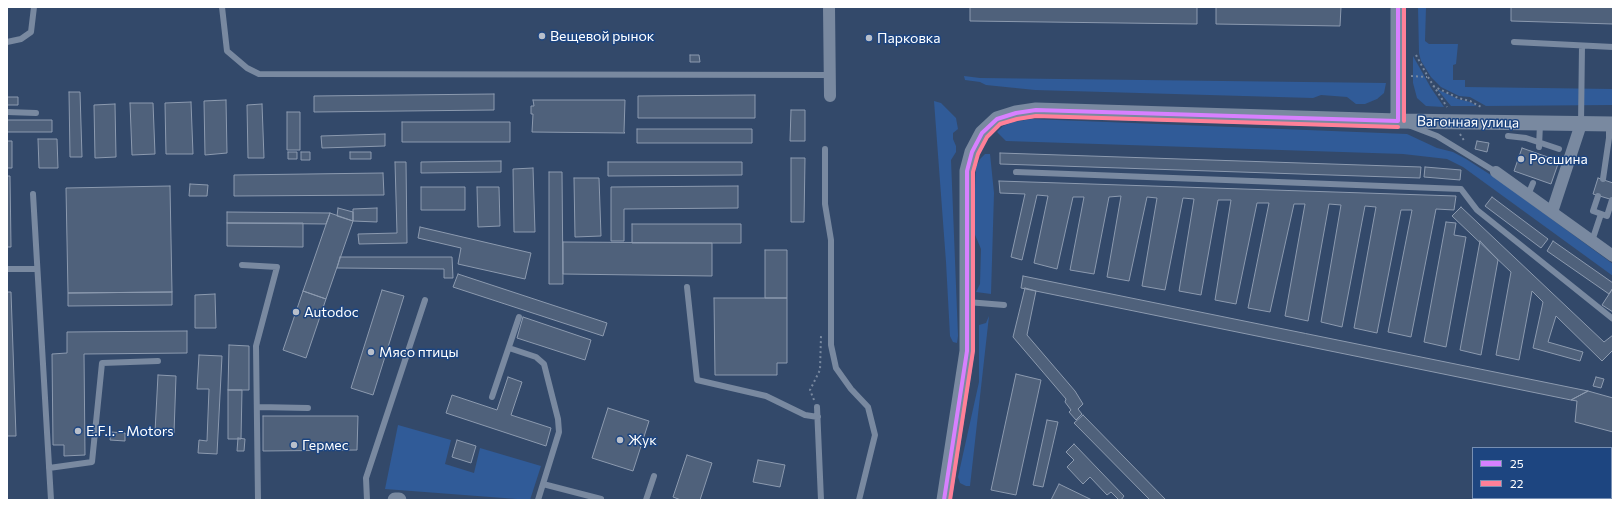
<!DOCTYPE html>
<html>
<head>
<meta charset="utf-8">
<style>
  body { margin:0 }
  #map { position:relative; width:1620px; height:507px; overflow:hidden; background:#33496a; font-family:Commissioner,sans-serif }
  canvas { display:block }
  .frame { position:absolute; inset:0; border:8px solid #fff; pointer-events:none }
  .legend { position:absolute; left:1472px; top:447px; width:140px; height:52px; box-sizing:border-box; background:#1d4580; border:1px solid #778fb3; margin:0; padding:5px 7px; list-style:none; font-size:12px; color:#fff }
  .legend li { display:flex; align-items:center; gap:8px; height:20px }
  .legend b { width:20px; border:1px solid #778fb3 }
</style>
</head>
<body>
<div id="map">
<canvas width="1620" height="507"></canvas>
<div class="frame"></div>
<ul class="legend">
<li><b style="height:5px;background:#d880ff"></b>25</li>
<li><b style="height:5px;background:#ff8098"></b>22</li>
</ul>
</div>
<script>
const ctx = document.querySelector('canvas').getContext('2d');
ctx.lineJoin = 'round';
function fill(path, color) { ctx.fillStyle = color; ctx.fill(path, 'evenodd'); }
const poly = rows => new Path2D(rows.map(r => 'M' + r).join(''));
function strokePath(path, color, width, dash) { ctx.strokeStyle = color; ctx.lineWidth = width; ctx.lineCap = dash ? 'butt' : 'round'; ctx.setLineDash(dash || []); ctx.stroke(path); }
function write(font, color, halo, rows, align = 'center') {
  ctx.font = font + ' Commissioner,sans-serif'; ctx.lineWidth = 3; ctx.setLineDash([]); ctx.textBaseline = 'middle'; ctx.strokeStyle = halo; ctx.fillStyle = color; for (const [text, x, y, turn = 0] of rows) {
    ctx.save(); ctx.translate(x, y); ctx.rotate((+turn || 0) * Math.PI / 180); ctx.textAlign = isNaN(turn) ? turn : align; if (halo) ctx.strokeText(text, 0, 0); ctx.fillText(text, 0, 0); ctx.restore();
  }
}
fill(poly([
  [1418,7,1426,7,1425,41,1429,44,1458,44,1456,64,1453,65,1453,80,1465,80,1465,87,1613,89,1613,105,1486,106,1470,97,1459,96,1441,87,1431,77,1421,61,1419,53],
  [1413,56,1431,88,1444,107,1426,106,1417,98,1413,83],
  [964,76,980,78,1386,83,1384,93,1377,99,1365,104,1356,104,1347,97,1321,95,1313,98,1035,90,986,85,980,82,965,80],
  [1437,89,1458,99,1470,102,1477,106,1451,106],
  [934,101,941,103,956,118,958,129,953,133,953,139,956,146,956,152,951,160,958,336,957,343,953,342,950,336,946,262],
  [1032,119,1407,134,1437,148,1453,152,1466,159,1497,179,1613,264,1613,276,1463,167,1447,159,1403,154,1006,141,997,132,1003,126,1013,122],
  [985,154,990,154,994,193,991,294,976,292,980,284,981,249,973,230,976,167,980,159],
  [989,316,970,486,966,486,960,483,958,477,979,382,979,325,986,323],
  [398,425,451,440,445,464,474,473,480,448,541,466,530,500,385,489]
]), '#305b98');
const building = poly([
  [970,7,1197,7,1197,24,970,21,970,7],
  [1216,7,1341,7,1340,26,1216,24,1216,7],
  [1511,7,1613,7,1613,24,1511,21,1511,7],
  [690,55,699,55,700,62,690,62,690,55],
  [69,92,80,92,82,157,70,157,69,92],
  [494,94,494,110,314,112,314,96,494,94],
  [755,95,755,118,638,118,638,96,755,95],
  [7,97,18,97,18,105,7,105,7,97],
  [226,100,227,153,205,155,204,101,226,100],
  [533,100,625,100,624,132,625,133,532,132,533,114,531,114,531,106,534,106,533,100],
  [191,102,193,154,166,154,165,103,191,102],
  [130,103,153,103,155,154,132,155,130,103],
  [115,104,116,157,95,158,94,105,115,104],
  [262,104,264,158,248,158,247,105,262,104],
  [791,110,805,110,805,141,790,141,791,110],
  [287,112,300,112,300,150,287,150,287,112],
  [7,120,52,120,52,132,7,132,7,120],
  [402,122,510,122,510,142,402,142,402,122],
  [637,129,752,129,752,143,637,143,637,129],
  [385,134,385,146,322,148,321,136,385,134],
  [38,139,57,139,58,168,39,168,38,139],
  [7,141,12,141,12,168,7,168,7,141],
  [1477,141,1489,143,1487,152,1475,149,1477,141],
  [1522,148,1559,161,1551,184,1514,171,1522,148],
  [288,152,297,152,297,159,288,159,288,152],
  [301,152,310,152,310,160,301,160,301,152],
  [350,152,371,152,371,159,350,159,350,152],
  [1000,153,1421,167,1420,178,1000,164,1000,153],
  [791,158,805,158,804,222,791,222,791,158],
  [501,161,501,172,421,173,421,162,501,161],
  [395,162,406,162,407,243,359,244,358,234,397,233,395,162],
  [608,162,742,162,742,175,608,176,608,162],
  [1425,167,1461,170,1460,180,1424,177,1425,167],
  [533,168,535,232,514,232,513,169,533,168],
  [549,172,562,172,563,284,549,284,549,172],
  [383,173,384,195,234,196,234,175,383,173],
  [7,176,10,176,11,247,7,247,7,176],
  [574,178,599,178,601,236,575,237,574,178],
  [1598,178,1613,183,1613,200,1593,194,1598,178],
  [999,181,1456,196,1454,210,1436,209,1411,337,1388,332,1412,210,1401,210,1377,333,1354,328,1376,207,1365,206,1342,327,1321,322,1341,205,1329,204,1308,321,1285,316,1305,204,1294,204,1270,312,1248,308,1269,203,1257,203,1236,304,1215,300,1231,200,1218,200,1201,295,1179,291,1194,199,1183,198,1165,290,1142,286,1157,198,1147,197,1129,281,1107,277,1121,196,1109,197,1094,274,1070,270,1084,197,1073,197,1057,269,1034,263,1048,196,1037,195,1022,260,1011,257,1025,194,1000,193,999,181],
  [190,184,208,185,207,196,189,196,190,184],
  [170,186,172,292,68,293,66,188,170,186],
  [738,186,738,208,624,209,624,241,611,241,611,187,738,186],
  [421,187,465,187,465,210,421,210,421,187],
  [477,187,499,187,500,226,478,227,477,187],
  [1492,197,1548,239,1541,248,1485,206,1492,197],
  [1461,207,1604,342,1613,335,1613,350,1602,361,1556,316,1548,342,1583,352,1580,361,1533,348,1543,302,1532,291,1519,360,1496,355,1511,272,1452,216,1461,207],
  [338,208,353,212,353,221,337,216,338,208],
  [377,208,377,222,353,221,353,209,377,208],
  [227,212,330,213,326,224,227,223,227,212],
  [330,213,353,221,326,299,303,291,330,213],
  [1446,222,1456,223,1454,235,1466,237,1446,347,1424,342,1446,222],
  [227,223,303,223,303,247,227,246,227,223],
  [632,224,741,224,741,243,632,243,632,224],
  [420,227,531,253,525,279,458,264,461,248,418,238,420,227],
  [1480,241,1498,260,1481,355,1460,350,1480,241],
  [1553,241,1613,283,1613,288,1609,294,1547,251,1553,241],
  [563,242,712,243,712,276,563,274,563,242],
  [765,250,787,250,787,298,765,298,765,250],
  [340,257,452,257,453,278,444,278,444,269,337,268,340,257],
  [458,274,607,323,603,336,453,287,458,274],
  [1023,276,1588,391,1571,400,1021,288,1023,276],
  [1025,288,1036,291,1027,335,1075,391,1083,404,1078,409,1082,414,1076,420,1069,412,1071,410,1065,402,1066,399,1013,337,1025,288],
  [1613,288,1613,312,1602,305,1613,288],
  [382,290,404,296,373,395,351,388,382,290],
  [303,291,326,299,306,358,283,350,303,291],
  [7,292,11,292,16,436,7,436,7,292],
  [172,292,172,305,68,306,68,293,172,292],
  [215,294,216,328,195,328,195,295,215,294],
  [714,298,787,298,787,363,777,363,777,375,715,375,714,298],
  [523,317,591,340,585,360,517,338,523,317],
  [187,331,187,353,84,354,85,455,64,456,64,445,53,445,52,354,67,353,67,332,187,331],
  [229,345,249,346,249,390,228,390,229,345],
  [199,355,222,356,217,454,198,453,199,440,207,441,209,389,197,389,199,355],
  [1016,374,1041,380,1016,495,991,490,1016,374],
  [158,375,176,376,174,433,155,432,158,375],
  [508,377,522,382,511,415,551,428,546,446,446,413,452,395,497,410,508,377],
  [1596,377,1604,379,1601,388,1593,386,1596,377],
  [228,390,242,390,241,439,228,439,228,390],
  [1588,391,1613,398,1613,432,1575,422,1577,401,1571,400,1588,391],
  [608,408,649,421,633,471,592,458,608,408],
  [1083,415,1166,500,1150,500,1074,423,1083,415],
  [263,416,358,416,357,450,263,451,263,416],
  [1047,420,1058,422,1043,487,1033,485,1047,420],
  [111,432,125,433,125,441,110,440,111,432],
  [238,438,245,439,244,451,237,451,238,438],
  [457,440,476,446,471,463,452,457,457,440],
  [1074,444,1124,496,1121,500,1119,500,1111,492,1107,495,1090,477,1083,484,1067,467,1074,460,1066,452,1074,444],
  [687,455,712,463,700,500,681,500,673,497,687,455],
  [758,460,785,465,780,487,753,482,758,460],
  [1059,484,1092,500,1051,500,1059,484]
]);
fill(building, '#4f617b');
strokePath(building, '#8c9aaf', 1);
strokePath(poly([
  [1416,55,1428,77,1447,107],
  [1411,76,1427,77],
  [1433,86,1458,98,1470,101,1483,108],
  [1460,134,1465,142],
  [814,400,810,390,820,370,821,336]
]), '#7989a0', 2, [2, 3]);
strokePath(poly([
  [222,7,227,51,247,68,259,74,830,75],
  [7,42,21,39,31,32,34,7],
  [1514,42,1613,47],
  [7,112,36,113],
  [1581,124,1582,46],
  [1411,126,1437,136,1496,172],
  [1508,136,1526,138,1559,149],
  [1539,147,1540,124],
  [825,149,825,204,831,240,831,345,836,368,851,389,868,407,875,435,859,500],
  [1016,172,1461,189,1477,210,1613,319],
  [1603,179,1609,138,1609,124],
  [33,194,51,500],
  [1528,195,1533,183],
  [1598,196,1593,211,1607,216,1612,200],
  [1592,241,1601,214],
  [242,265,277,267,256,346,258,500],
  [7,269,36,269],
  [687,287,697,380,766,396,805,415,818,417],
  [967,302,1004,305],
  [509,348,536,357,544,364,558,419,559,432,538,500],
  [492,397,519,317],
  [258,407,308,408],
  [817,407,821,500],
  [49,468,92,462,102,363,158,361],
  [543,484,601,499],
  [367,500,366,478,425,300],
  [646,500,654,476]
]), '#7989a0', 6);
strokePath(poly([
  [829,7,830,96],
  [1496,172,1613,256],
  [1552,212,1581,124]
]), '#7989a0', 12);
strokePath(poly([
  [1398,121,1398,7],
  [395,500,399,500],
  [944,500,967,351,967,171,972,152,982,133,997,119,1016,113,1036,110,1398,121,1613,124]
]), '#7989a0', 15);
strokePath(poly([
  [1398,7,1398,121],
  [944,500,967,351,967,171,972,152,982,133,997,119,1016,113,1036,110,1398,121]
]), '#d880ff', 4);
strokePath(poly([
  [1404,7,1404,121],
  [950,500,973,351,973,172,978,154,987,137,1000,124,1017,119,1036,116,1398,127]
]), '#ff8098', 4);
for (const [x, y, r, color] of [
  [542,36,4,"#b8bfcb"],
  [869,38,4,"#b8bfcb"],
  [1521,159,4,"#b8bfcb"],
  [296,312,4,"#b8bfcb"],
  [371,352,4,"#b8bfcb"],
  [78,431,4,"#b8bfcb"],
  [620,440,4,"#b8bfcb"],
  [294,445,4,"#b8bfcb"]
]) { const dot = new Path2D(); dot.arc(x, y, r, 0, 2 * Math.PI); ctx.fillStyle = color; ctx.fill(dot); strokePath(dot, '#1d4580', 1.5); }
write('14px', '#fff', '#1d4580', [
  ["Вещевой рынок",550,36],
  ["Парковка",877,38],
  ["Росшина",1529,159],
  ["Autodoc",304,312],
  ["Мясо птицы",379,352],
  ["E.F.I. - Motors",86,431],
  ["Жук",628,440],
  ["Гермес",302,445]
], 'left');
write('14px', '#fff', '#1d4580', [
  ["Вагонная улица",1468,122,1]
]);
</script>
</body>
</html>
